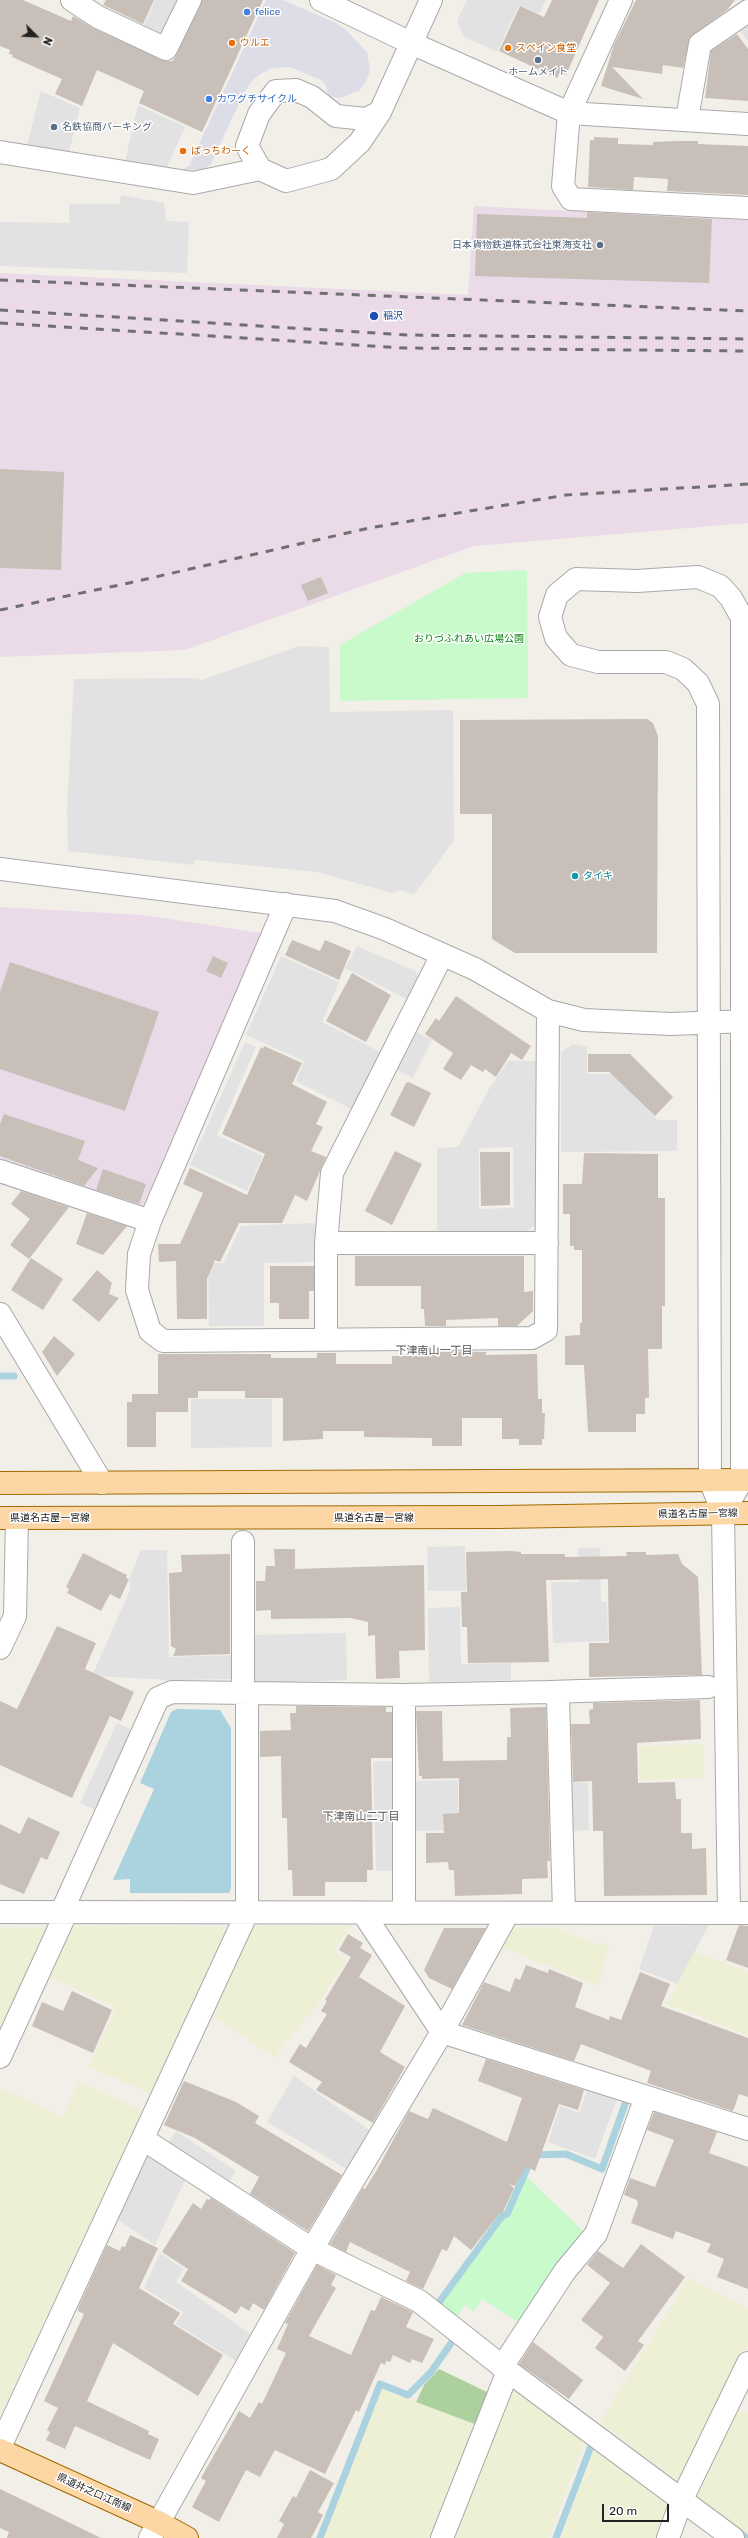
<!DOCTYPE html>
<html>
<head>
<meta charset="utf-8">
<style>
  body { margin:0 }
  #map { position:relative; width:748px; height:2538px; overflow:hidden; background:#f2efe9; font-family:Rubik,sans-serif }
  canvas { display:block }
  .north { position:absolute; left:16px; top:16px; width:40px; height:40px; -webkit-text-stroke:3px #fff; paint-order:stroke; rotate:114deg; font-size:11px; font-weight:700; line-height:16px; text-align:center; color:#222 }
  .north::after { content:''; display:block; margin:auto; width:14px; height:18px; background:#222; clip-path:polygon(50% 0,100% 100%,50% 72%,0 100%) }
  .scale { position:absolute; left:602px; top:2504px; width:67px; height:18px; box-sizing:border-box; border:2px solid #222; border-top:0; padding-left:5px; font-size:12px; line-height:14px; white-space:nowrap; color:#222; -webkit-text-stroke:3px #fff; paint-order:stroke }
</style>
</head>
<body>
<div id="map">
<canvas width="748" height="2538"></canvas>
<div class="north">N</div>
<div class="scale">20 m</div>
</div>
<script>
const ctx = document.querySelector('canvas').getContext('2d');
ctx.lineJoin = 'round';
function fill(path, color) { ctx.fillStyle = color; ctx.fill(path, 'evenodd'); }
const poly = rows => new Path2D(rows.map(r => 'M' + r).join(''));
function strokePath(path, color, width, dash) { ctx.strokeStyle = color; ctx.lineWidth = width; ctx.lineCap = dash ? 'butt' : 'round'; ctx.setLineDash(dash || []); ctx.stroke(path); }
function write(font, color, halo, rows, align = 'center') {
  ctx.font = font + ' Rubik,"Noto Sans JP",sans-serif'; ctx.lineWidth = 3; ctx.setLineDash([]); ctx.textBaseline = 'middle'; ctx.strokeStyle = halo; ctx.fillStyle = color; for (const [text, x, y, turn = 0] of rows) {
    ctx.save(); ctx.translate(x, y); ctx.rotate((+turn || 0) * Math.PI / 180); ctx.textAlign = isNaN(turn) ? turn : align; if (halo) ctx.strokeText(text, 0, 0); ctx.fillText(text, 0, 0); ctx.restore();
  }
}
fill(poly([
  [474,206,748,220,748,523,474,546,185,650,0,657,0,273,468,295],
  [0,907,143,915,261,933,141,1211,0,1164]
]), '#ebdbe8');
fill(poly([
  [703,1744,704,1778,640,1780,639,1746],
  [69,1926,227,1927,150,2094,89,2066,116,2007,46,1975],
  [249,1926,350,1926,334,1951,346,1960,320,2001,274,2057,208,2013],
  [519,1927,553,1927,594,1943,609,1944,598,1986,499,1946,508,1932],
  [0,1928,48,1928,0,2042],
  [694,1952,748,1972,748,2035,666,2004],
  [79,2081,143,2111,0,2415,0,2088,62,2117],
  [689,2278,748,2308,748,2345,681,2484,600,2422],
  [508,2384,587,2436,549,2538,449,2538],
  [381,2389,480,2426,436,2538,323,2538],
  [733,2407,748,2414,748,2534,692,2492],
  [596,2444,671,2498,661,2538,561,2538]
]), '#eef0d5');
fill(poly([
  [439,2369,491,2394,480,2426,416,2402,424,2385]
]), '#add19e');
fill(poly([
  [527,570,528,698,340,701,340,645,465,573],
  [527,2177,585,2233,521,2324,482,2299,474,2312,465,2305,456,2319,437,2308,502,2217,509,2215]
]), '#c8facc');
fill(poly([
  [155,0,182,0,167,33,157,36,142,30],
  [467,0,546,0,539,14,519,5,497,52,463,36,457,21],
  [748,19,748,42,737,27],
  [41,91,80,108,69,152,27,145],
  [138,105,185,127,167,167,125,161],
  [121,195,164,203,166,221,189,222,187,273,0,266,0,222,69,223,69,204,120,204],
  [299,646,329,647,330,712,453,710,454,840,414,895,400,890,392,893,317,872,195,860,194,865,68,851,67,808,74,679,199,678,199,681],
  [357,946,415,971,420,978,409,1000,345,968],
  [281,956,339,982,322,1022,382,1053,353,1110,296,1081,304,1061,246,1035],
  [414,1031,432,1040,413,1078,395,1069],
  [245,1042,256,1047,217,1135,263,1156,247,1191,190,1165],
  [573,1044,587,1047,587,1074,611,1074,658,1120,677,1120,677,1151,561,1152,561,1053],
  [508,1061,536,1061,537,1223,527,1231,437,1232,437,1148,458,1147,489,1089],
  [513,1147,514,1208,479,1209,479,1148],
  [316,1223,316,1262,264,1263,264,1326,209,1326,208,1263,224,1263,241,1226],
  [191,1399,272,1399,272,1447,191,1448],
  [465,1546,466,1591,428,1591,427,1547],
  [578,1548,600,1548,601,1602,607,1602,608,1641,553,1643,551,1582,579,1582],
  [141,1550,167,1550,169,1657,236,1655,236,1679,170,1680,92,1676,130,1590,130,1577],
  [460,1607,461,1664,511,1663,511,1680,429,1682,428,1608],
  [346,1633,347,1680,256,1683,250,1677,249,1635],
  [117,1723,135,1731,98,1811,80,1803],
  [373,1761,393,1761,395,1871,376,1871],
  [458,1780,459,1830,415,1831,414,1781],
  [572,1783,588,1783,589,1830,573,1831],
  [709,1925,677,1984,639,1969,654,1926],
  [294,2076,373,2133,350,2171,267,2122],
  [588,2088,617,2099,595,2159,548,2142,560,2106,579,2113],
  [176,2131,236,2171,227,2185,167,2145],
  [149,2149,187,2176,155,2245,117,2219],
  [160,2253,184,2269,176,2282,255,2337,239,2363,176,2324,183,2312,144,2288]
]), '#e2e2e2');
fill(poly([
  [266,0,283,0,336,23,346,30,367,52,370,70,366,82,360,90,341,98,328,96,326,85,321,80,290,67,273,68,262,73,252,81,243,95,211,164,204,170,181,170,189,166]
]), '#dddde8');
fill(poly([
  [177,1709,220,1710,231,1728,231,1888,229,1893,130,1893,130,1879,113,1880,154,1789,140,1783,171,1712]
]), '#aad3df');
strokePath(poly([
  [0,1376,14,1376],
  [437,2305,502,2216,507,2214,533,2155,566,2154,602,2169,625,2104],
  [736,2530,747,2538],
  [320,2538,380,2384,408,2395,431,2372,454,2339],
  [556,2538,593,2441]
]), '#aad3df', 7);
fill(poly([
  [0,0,23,0,71,21,73,16,93,28,167,61,173,61,177,54,202,0,263,0,202,132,139,103,144,91,97,70,82,106,55,94,62,79,12,57,13,55,9,54,10,50,0,46],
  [106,0,154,0,143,24,103,5],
  [552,0,599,0,566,75,560,72,557,78,499,51,520,6,544,17],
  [636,0,735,0,727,10,690,37,683,68,663,65,662,74,612,67,643,99,601,86,614,45],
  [737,34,748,49,748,101,705,98,711,51],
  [594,137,618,138,618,144,653,145,653,142,677,141,698,141,698,144,748,146,748,195,667,191,668,179,634,177,633,190,588,187,590,140,594,140],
  [587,212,712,219,709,283,475,276,477,214,587,218],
  [0,469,64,472,61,570,0,568],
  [321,577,328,593,308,601,301,585],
  [647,719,653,723,658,736,657,953,515,953,492,939,492,814,460,814,460,720],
  [292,940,320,951,325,940,351,951,339,980,285,955],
  [213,956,228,963,221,978,206,971],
  [10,962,159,1012,125,1111,0,1069,0,992],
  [352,973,391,995,366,1042,326,1021],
  [456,996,531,1046,522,1060,511,1053,496,1077,485,1069,483,1072,471,1065,461,1080,443,1069,453,1053,425,1034,436,1018,439,1021],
  [264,1046,302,1063,292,1084,327,1102,316,1124,323,1127,311,1151,326,1157,307,1201,295,1195,282,1223,239,1223,220,1262,215,1260,207,1279,207,1319,177,1319,176,1261,159,1262,158,1244,180,1244,203,1193,183,1184,190,1168,247,1195,265,1154,222,1134,261,1047,263,1049],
  [588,1054,630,1054,673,1097,655,1116,609,1072,588,1072],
  [409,1082,431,1093,414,1127,390,1115,406,1083],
  [4,1114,85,1141,78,1160,98,1168,84,1186,0,1156,0,1124],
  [395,1151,422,1164,392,1225,365,1211],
  [480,1152,510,1152,510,1205,481,1206],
  [584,1153,658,1154,658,1198,665,1198,665,1306,662,1306,662,1349,648,1349,649,1398,645,1398,645,1414,636,1414,636,1432,588,1432,584,1365,565,1365,565,1336,580,1335,580,1323,582,1323,582,1250,574,1250,574,1246,570,1246,570,1214,563,1214,563,1184,582,1184],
  [103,1169,146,1184,139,1204,96,1190],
  [21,1191,69,1207,29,1259,10,1245,30,1219,11,1204],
  [87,1213,127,1226,103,1255,76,1244],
  [355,1256,524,1256,524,1292,533,1291,533,1311,517,1326,498,1326,498,1318,446,1320,446,1326,425,1326,424,1309,421,1309,421,1286,355,1286],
  [31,1258,63,1279,43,1310,11,1290],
  [270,1266,314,1266,314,1291,309,1291,309,1319,279,1319,279,1303,270,1303],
  [97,1270,112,1283,109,1294,119,1298,99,1322,72,1300],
  [54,1336,75,1354,57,1376,42,1352],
  [425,1351,487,1352,485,1355,537,1354,538,1399,542,1399,542,1413,545,1413,544,1439,542,1439,542,1445,519,1445,519,1439,502,1439,502,1418,462,1418,462,1446,432,1446,432,1438,364,1437,364,1431,323,1431,323,1439,283,1441,283,1398,245,1398,245,1391,198,1391,198,1398,188,1398,188,1412,156,1412,156,1447,127,1447,127,1402,132,1402,132,1394,158,1394,158,1354,271,1354,271,1358,317,1358,317,1353,336,1353,336,1364,392,1364,392,1356,422,1356],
  [274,1549,295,1549,295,1569,424,1565,425,1650,399,1651,400,1678,376,1679,375,1635,368,1636,368,1622,351,1618,271,1619,271,1610,256,1611,256,1581,265,1581,266,1566,275,1566],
  [511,1551,521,1552,521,1554,565,1554,565,1557,627,1556,626,1552,646,1552,646,1555,678,1554,682,1564,698,1577,702,1675,589,1677,589,1643,609,1643,608,1579,546,1580,549,1662,468,1663,467,1627,462,1627,461,1592,467,1592,466,1552],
  [83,1553,127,1575,126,1578,129,1579,120,1599,110,1594,101,1611,67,1593,69,1589,66,1587],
  [230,1554,230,1654,173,1656,176,1649,171,1646,169,1573,182,1572,181,1555],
  [57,1626,96,1643,85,1669,134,1692,121,1721,110,1716,72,1798,0,1765,0,1701,17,1709],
  [700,1700,701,1739,637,1743,638,1783,675,1782,676,1799,681,1799,681,1833,692,1833,692,1849,706,1848,707,1895,604,1896,603,1831,593,1831,592,1781,573,1782,571,1724,590,1724,589,1710,593,1709,593,1703],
  [296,1706,386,1707,386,1712,392,1712,392,1758,371,1758,373,1870,367,1870,367,1882,325,1882,325,1896,293,1896,292,1870,288,1870,287,1818,282,1818,281,1756,260,1757,260,1731,291,1730,290,1713,296,1713],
  [546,1707,550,1861,547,1861,548,1878,522,1879,522,1894,455,1896,454,1870,449,1870,448,1862,426,1863,426,1833,444,1833,443,1814,459,1813,459,1778,422,1779,422,1776,419,1776,416,1711,442,1711,443,1761,507,1760,507,1737,511,1737,510,1708],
  [28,1817,60,1832,47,1860,41,1857,24,1894,0,1884,0,1824,20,1834],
  [739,1925,748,1926,748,1968,726,1960],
  [444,1928,486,1928,452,1989,429,1978,424,1970],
  [348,1934,363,1943,360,1948,372,1955,359,1977,405,2006,380,2052,405,2067,373,2123,316,2090,322,2082,289,2062,300,2044,306,2048,327,2014,321,2011,327,2001,325,2000,351,1957,339,1950],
  [526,1965,548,1973,549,1969,583,1983,575,2007,609,2020,610,2016,621,2020,640,1972,670,1984,661,2006,748,2038,748,2097,739,2094,733,2111,647,2083,651,2071,581,2044,574,2061,462,2025,484,1982,510,1992,515,1978,520,1980],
  [72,1991,112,2010,93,2053,32,2026,42,2002,63,2011],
  [486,2059,584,2090,578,2110,559,2104,535,2171,526,2166,515,2186,509,2184,514,2188,502,2214,500,2213,471,2250,454,2236,447,2251,442,2249,423,2289,406,2281,410,2272,350,2242,346,2252,330,2244,363,2188,365,2189,378,2168,409,2111,428,2119,433,2108,507,2142,522,2098,478,2081],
  [184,2081,236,2102,259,2116,255,2123,342,2175,308,2231,250,2194,259,2177,195,2138,164,2125],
  [654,2112,717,2132,709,2153,748,2167,748,2289,717,2277,724,2259,707,2252,711,2244,676,2231,673,2239,631,2223,638,2204,637,2200,624,2195,630,2178,655,2187,674,2140,647,2130],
  [211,2198,295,2253,264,2310,253,2303,249,2311,241,2306,236,2314,181,2281,188,2269,162,2252,193,2203,201,2209,207,2199,209,2200],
  [130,2235,158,2248,139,2288,180,2313,173,2324,223,2355,198,2396,113,2343,87,2401,149,2431,148,2434,159,2439,150,2460,75,2426,65,2449,46,2440,50,2432,47,2430,58,2408,44,2401,84,2314,78,2311,79,2306,107,2245,120,2251,122,2246,125,2247],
  [641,2244,685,2277,638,2341,644,2345,625,2371,595,2348,603,2337,581,2320,610,2283,587,2265,598,2251,623,2268],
  [317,2265,336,2275,331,2285,336,2288,309,2336,351,2355,371,2310,375,2311,381,2297,413,2312,406,2327,434,2339,422,2363,412,2359,410,2363,393,2355,390,2362,386,2361,385,2365,381,2363,359,2412,356,2410,325,2474,275,2450,260,2477,246,2470,219,2522,192,2507,206,2481,201,2478,239,2411,250,2418,259,2402,262,2404,286,2353,277,2349,288,2324,285,2323],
  [533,2342,583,2380,569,2399,519,2364],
  [310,2470,334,2483,318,2512,323,2515,311,2538,277,2538,284,2524,279,2521,293,2496,296,2498],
  [0,2489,25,2501,101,2538,7,2538,9,2532,0,2528]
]), '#c7bfb8');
const minor = poly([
  [72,0,98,17,166,49,190,0],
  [321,0,411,43,569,113,748,124],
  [621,0,569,113,563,186,571,199,748,208],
  [380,112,366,119,336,116,312,97,296,90,276,91,259,114,247,146,260,169,286,181,331,169,360,142,380,112,431,0],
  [687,119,700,44,748,11],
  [0,152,193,183,260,169],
  [0,869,335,911,385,929,475,969,548,1011,584,1020,671,1024,748,1021],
  [286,904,150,1221,139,1254,137,1290,150,1331,163,1341,532,1338,546,1330,548,1011],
  [0,1171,150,1221],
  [326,1243,547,1243],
  [0,1314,102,1483],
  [326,1340,326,1243,332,1173,442,955],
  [723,1513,742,1480,742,618,731,598,720,586,698,577,637,581,576,579,557,595,550,617,556,638,571,655,598,662,666,662,683,669,698,683,708,704,710,1480,723,1513,729,1913],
  [0,1648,15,1616,17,1518],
  [550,1692,708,1687],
  [243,1693,243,1542],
  [404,1695,404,1913],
  [62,1911,158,1698,172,1692,404,1695,550,1692,558,1698,564,1913],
  [0,1912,748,1913],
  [363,1913,442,2032,748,2129],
  [0,2057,67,1911],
  [143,2139,312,2249,419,2301,508,2371,733,2538],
  [502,2367,565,2271,596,2234,646,2097],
  [0,2447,247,1913,247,1693],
  [150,2538,312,2249,442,2032,508,1913],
  [442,2538,508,2371],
  [668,2538,682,2499,748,2363]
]);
const major = poly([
  [0,1483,748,1480],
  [0,1518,499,1517,748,1513],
  [0,2450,158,2522,187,2538]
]);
strokePath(minor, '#a9a9a9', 24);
strokePath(major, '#a06b00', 24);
strokePath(minor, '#fff', 22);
strokePath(major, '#fcd6a4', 22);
strokePath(poly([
  [0,280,748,311],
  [0,310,407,335,748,339],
  [0,323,404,348,748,351],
  [0,610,129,583,369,528,446,515,566,495,748,484]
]), '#707070', 3, [8, 8]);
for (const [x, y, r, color] of [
  [247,12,4,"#3f7fe0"],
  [232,43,4,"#e8710a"],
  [508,48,4,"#e8710a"],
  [538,60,4,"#5c6f8a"],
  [209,99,4,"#3f7fe0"],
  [54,127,4,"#5c6f8a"],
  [183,151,4,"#e8710a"],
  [600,245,4,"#5c6f8a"],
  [374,316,5,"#1a4fb4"],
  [575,876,4,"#0f9aa8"]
]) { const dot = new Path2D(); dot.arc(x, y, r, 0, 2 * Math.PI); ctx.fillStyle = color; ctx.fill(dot); strokePath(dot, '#fff', 1.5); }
write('10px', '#366cbe', '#fff', [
  ["felice",255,12],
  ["カワグチサイクル",217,99]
], 'left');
write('10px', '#c56008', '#fff', [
  ["ウルエ",240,43],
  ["スペイン食堂",516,48],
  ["ぱっちわーく",191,151]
], 'left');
write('10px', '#4e5e75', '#fff', [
  ["ホームメイト",538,72],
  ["名鉄協商パーキング",62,127,"left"],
  ["日本貨物鉄道株式会社東海支社",592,245,"right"]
]);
write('10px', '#164399', '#fff', [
  ["稲沢",383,316]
], 'left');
write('10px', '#0c8416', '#fff', [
  ["おりづふれあい広場公園",469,639]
]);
write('10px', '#0d838f', '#fff', [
  ["タイキ",583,876]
], 'left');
write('10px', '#222', '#fff', [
  ["県道名古屋一宮線",698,1514,-1],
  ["県道名古屋一宮線",50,1518],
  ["県道名古屋一宮線",374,1518],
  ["県道井之口江南線",94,2493,24]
]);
write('11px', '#555', '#fff', [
  ["下津南山一丁目",434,1351],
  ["下津南山二丁目",361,1817]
]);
</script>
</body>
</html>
